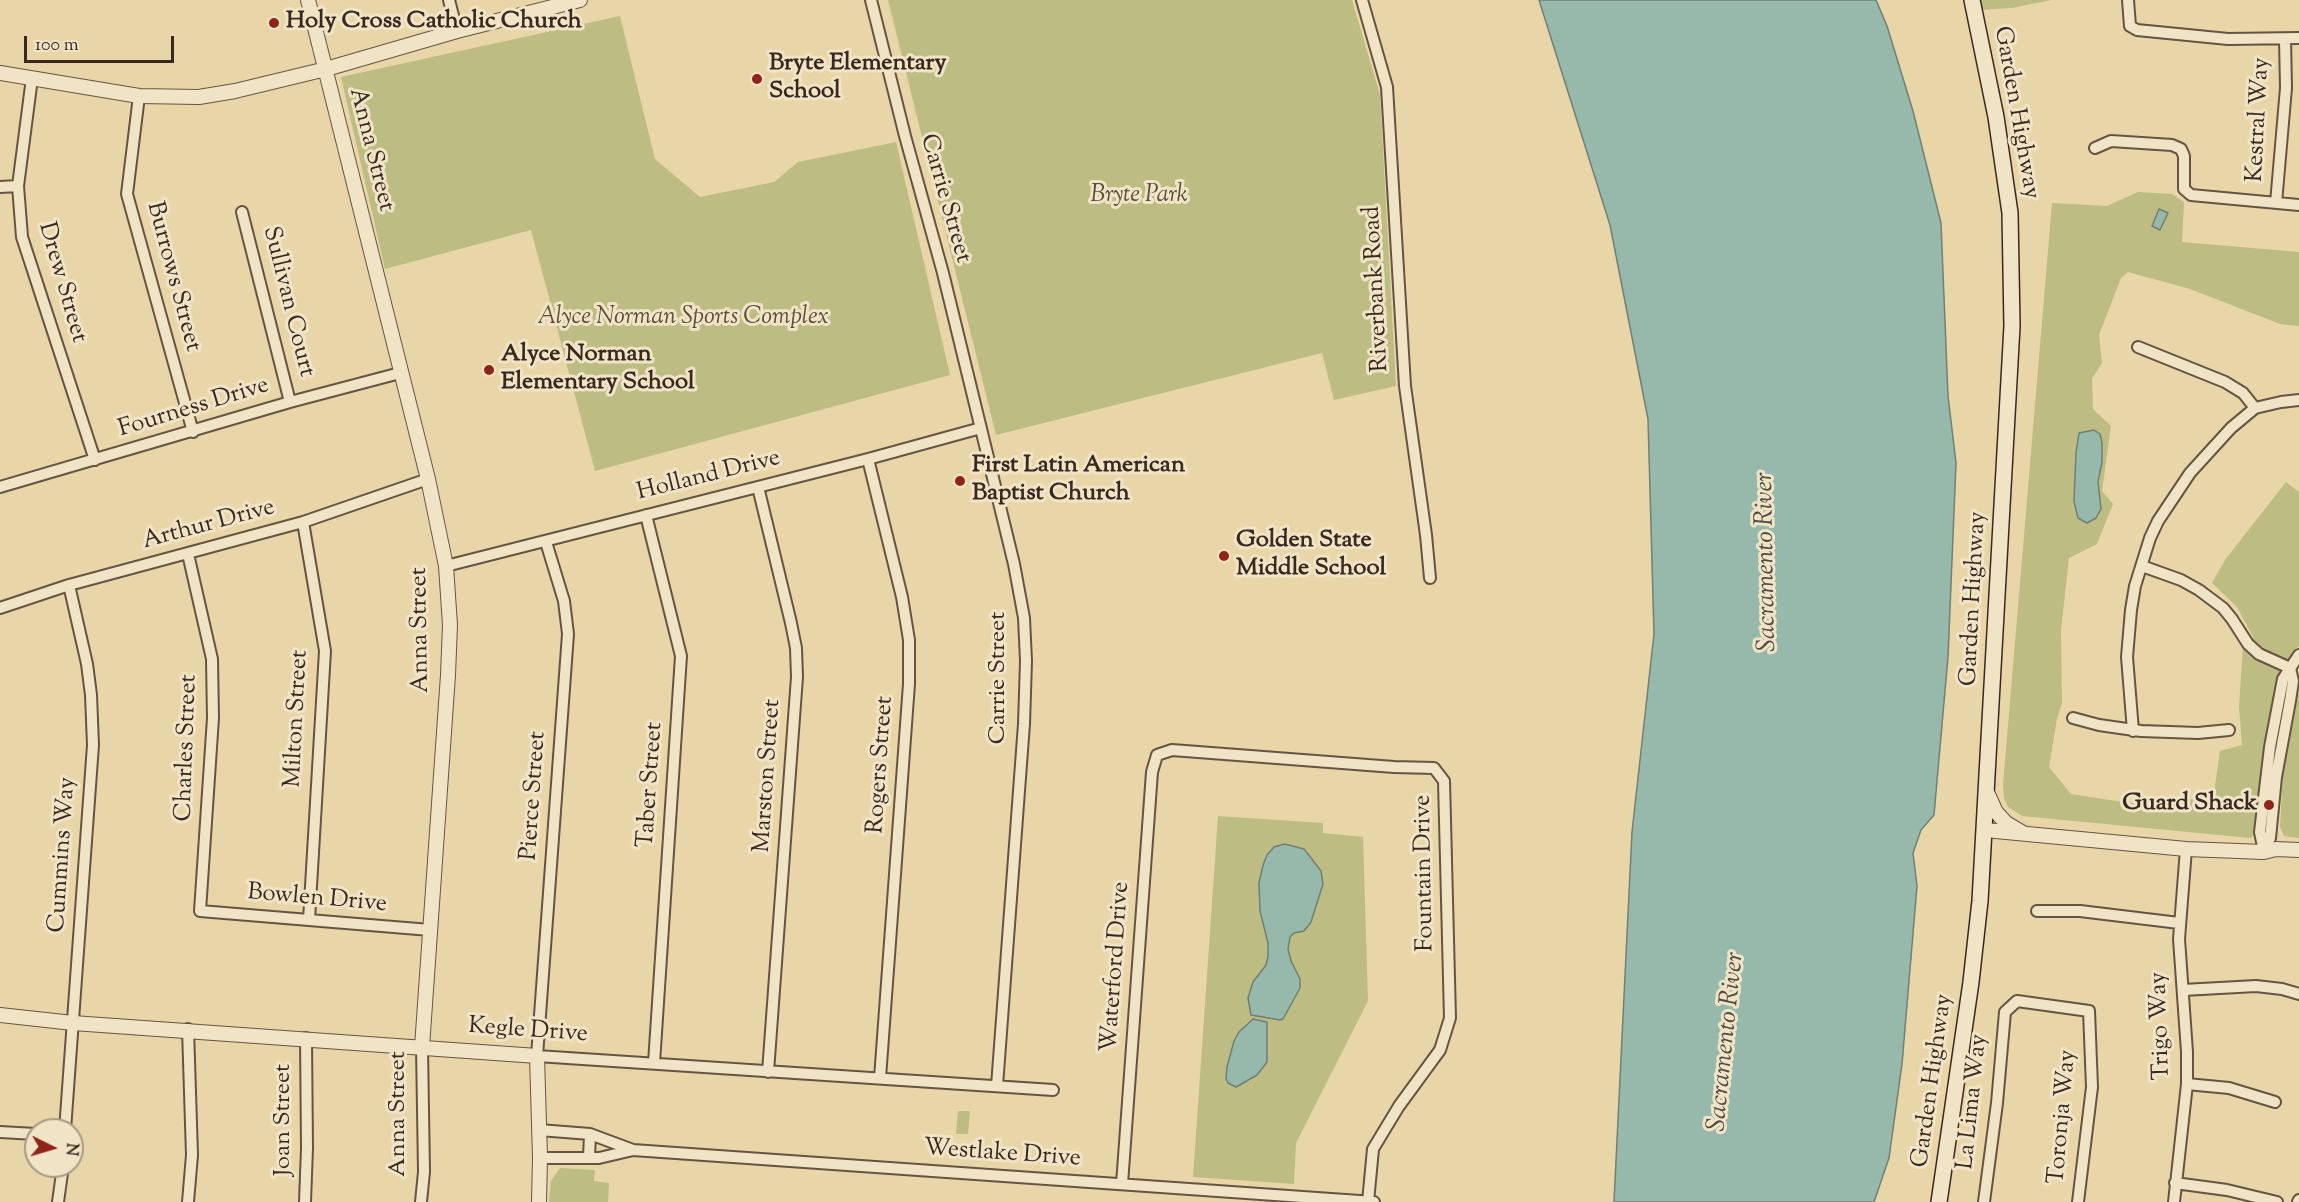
<!DOCTYPE html>
<html>
<head>
<meta charset="utf-8">
<style>
  body { margin:0 }
  #map { position:relative; width:2299px; height:1202px; overflow:hidden; background:#e9d6a8; font-family:"Sorts Mill Goudy",serif }
  canvas { display:block }
  .north { position:absolute; left:24px; top:1118px; width:60px; height:60px; box-sizing:border-box; background:#f1e4c6; border:2px solid #a79984; border-radius:50%; rotate:95deg; font-size:16px; font-weight:700; line-height:24px; text-align:center; color:#392820 }
  .north::after { content:''; display:block; margin:auto; width:21px; height:27px; background:#8f2418; clip-path:polygon(50% 0,100% 100%,50% 72%,0 100%) }
  .scale { position:absolute; left:24px; top:36px; width:150px; height:27px; box-sizing:border-box; border:3px solid #392820; border-top:0; padding-left:8px; font-size:18px; line-height:21px; white-space:nowrap; color:#392820; -webkit-text-stroke:4px #f1e4c6; paint-order:stroke }
</style>
</head>
<body>
<div id="map">
<canvas width="2299" height="1202"></canvas>
<div class="north">N</div>
<div class="scale">100 m</div>
</div>
<script>
const ctx = document.querySelector('canvas').getContext('2d');
ctx.lineJoin = 'round';
function fill(path, color) { ctx.fillStyle = color; ctx.fill(path, 'evenodd'); }
const poly = rows => new Path2D(rows.map(r => 'M' + r).join(''));
function strokePath(path, color, width, dash) { ctx.strokeStyle = color; ctx.lineWidth = width; ctx.lineCap = dash ? 'butt' : 'round'; ctx.setLineDash(dash || []); ctx.stroke(path); }
function write(font, color, halo, rows, align = 'center') {
  ctx.font = font + ' "Sorts Mill Goudy",serif'; ctx.lineWidth = 6; ctx.setLineDash([]); ctx.textBaseline = 'middle'; ctx.strokeStyle = halo; ctx.fillStyle = color; for (const [text, x, y, turn = 0] of rows) {
    ctx.save(); ctx.translate(x, y); ctx.rotate((+turn || 0) * Math.PI / 180); ctx.textAlign = isNaN(turn) ? turn : align; if (halo) ctx.strokeText(text, 0, 0); ctx.fillText(text, 0, 0); ctx.restore();
  }
}
fill(poly([
  [888,0,1352,0,1380,95,1396,386,1334,400,1322,353,996,435],
  [1978,0,2052,0,2011,8,1980,10],
  [620,16,655,159,700,197,774,182,798,162,896,142,950,375,595,471,531,230,385,269,341,77],
  [2138,192,2172,194,2184,202,2182,242,2299,252,2299,326,2280,324,2190,289,2128,272,2121,278,2099,335,2102,363,2092,379,2093,409,2111,426,2102,491,2113,504,2097,544,2069,558,2061,630,2062,703,2057,719,2049,767,2071,794,2129,803,2209,798,2214,793,2220,751,2242,745,2239,707,2243,646,2253,637,2237,607,2212,583,2225,560,2286,482,2299,492,2299,646,2292,652,2278,676,2256,828,2255,835,2250,838,2022,816,2008,807,2004,798,2003,785,2052,203,2107,206],
  [2299,690,2299,838,2284,836,2280,827,2283,776],
  [1218,816,1323,823,1323,833,1363,837,1368,1001,1296,1143,1294,1184,1193,1177],
  [958,1111,970,1111,968,1134,956,1134],
  [560,1168,595,1170,594,1181,609,1183,608,1202,549,1202,551,1181]
]), '#bcbc83');
const water = poly([
  [1539,0,1876,0,1887,26,1913,111,1941,223,1948,396,1956,463,1948,657,1934,815,1921,830,1913,853,1917,886,1902,1064,1889,1158,1874,1202,1614,1202,1632,832,1654,634,1648,419,1610,225,1539,0],
  [2159,209,2168,213,2160,230,2152,226,2159,209],
  [2094,430,2100,434,2102,443,2102,462,2098,482,2101,509,2096,518,2087,523,2078,518,2074,501,2076,453,2079,433,2094,430],
  [1285,844,1304,849,1321,871,1323,884,1311,922,1304,931,1294,933,1290,937,1288,949,1291,961,1300,979,1300,988,1283,1019,1280,1020,1251,1015,1248,998,1253,982,1266,965,1268,956,1268,943,1260,911,1259,883,1263,865,1267,855,1274,847,1285,844],
  [1253,1019,1267,1022,1267,1062,1257,1075,1236,1087,1228,1083,1226,1079,1227,1067,1234,1041,1239,1032,1253,1019]
]);
fill(water, '#97b9ac');
strokePath(water, '#717f74', 1.5);
const minor = poly([
  [449,0,457,31],
  [871,0,905,136,943,273,1014,564,1024,618,1026,661,1024,724,997,1086],
  [1362,0,1387,87,1405,386,1426,535,1430,578],
  [2128,0,2130,26,2137,30,2228,39,2299,38],
  [32,78,18,186,22,237,95,460],
  [139,96,127,194,193,432],
  [2095,148,2111,141,2172,145,2181,149,2184,156,2184,189,2191,195,2299,205],
  [0,187,18,186],
  [2276,203,2286,88,2285,39],
  [242,212,290,402],
  [2138,347,2225,382,2243,393,2255,408],
  [868,459,902,597,909,640,909,684,880,1078],
  [0,487,290,402,400,373],
  [758,487,791,623,796,648,797,677,768,1072],
  [646,515,681,656,654,1063],
  [303,522,325,651,309,920],
  [546,542,564,601,568,634,537,1056,1053,1090],
  [188,554,212,659,213,718,200,911,430,930],
  [446,566,868,459,981,428],
  [2142,566,2181,580,2199,590,2223,608,2232,619,2248,644,2259,654,2290,668],
  [0,608,69,585,303,522,428,479],
  [2073,718,2099,725,2141,731,2198,733,2229,730],
  [2133,731,2127,657,2131,610,2135,586,2150,538,2158,521,2190,473,2231,428,2255,408,2281,402,2299,400],
  [2264,852,2260,832,2270,747,2283,679,2299,655],
  [2264,852,2270,838,2276,777,2290,701,2293,681,2290,668],
  [2037,911,2080,911,2179,923],
  [2183,990,2256,986,2282,989,2299,994],
  [188,1029,192,1155,188,1202],
  [2187,1084,2229,1088,2275,1102],
  [65,1130,93,745,91,695,87,664,69,585],
  [539,1130,590,1134,633,1150],
  [0,1132,36,1134],
  [540,1158,599,1158,633,1150,1374,1202],
  [589,1158,590,1134],
  [2175,1183,2227,1190,2277,1202],
  [1122,1184,1152,772,1157,755,1172,750,1394,767,1434,768,1444,781,1450,1018,1440,1050,1399,1106,1373,1149,1368,1202],
  [58,1202,63,1166],
  [305,1202,307,1148,306,1038],
  [421,1202,424,1172,422,1047],
  [1984,1202,1997,1103,2005,1012,2017,1001,2089,1011,2092,1087,2078,1202],
  [2174,1202,2187,1084,2187,1052,2179,939,2186,849],
  [2298,1202,2299,1200]
]);
const tertiary = poly([
  [308,0,428,479,446,566,450,625,448,675,422,1047],
  [0,73,139,96,199,97,235,91,326,69,457,31,580,0],
  [1987,792,1996,812,2006,823,2023,833],
  [1985,830,2186,849,2264,852,2276,849,2299,850],
  [0,1015,73,1023,537,1056,540,1158,539,1202]
]);
const secondary = poly([
  [1939,1202,1971,982,1980,901,2012,326,2010,213,1996,117,1972,0]
]);
strokePath(minor, '#655442', 14);
strokePath(tertiary, '#655442', 16);
strokePath(secondary, '#392820', 18);
strokePath(minor, '#f1e4c6', 10);
strokePath(tertiary, '#f1e4c6', 14);
strokePath(secondary, '#f1e4c6', 15);
for (const [x, y, r, color] of [
  [274,23,6,"#8f2418"],
  [757,79,6,"#8f2418"],
  [489,370,6,"#8f2418"],
  [960,481,6,"#8f2418"],
  [1224,556,6,"#8f2418"],
  [2269,805,6,"#8f2418"]
]) { const dot = new Path2D(); dot.arc(x, y, r, 0, 2 * Math.PI); ctx.fillStyle = color; ctx.fill(dot); strokePath(dot, '#f1e4c6', 2); }
write('bold 24px', '#392820', '#f1e4c6', [
  ["Holy Cross Catholic Church",286,23],
  ["Bryte Elementary",769,65],
  ["School",769,93],
  ["Alyce Norman",501,356],
  ["Elementary School",501,384],
  ["First Latin American",972,467],
  ["Baptist Church",972,495],
  ["Golden State",1236,542],
  ["Middle School",1236,570],
  ["Guard Shack",2257,805,"right"]
], 'left');
write('24px', '#392820', '#f1e4c6', [
  ["Garden Highway",2015,113,80],
  ["Kestral Way",2260,120,-87],
  ["Anna Street",370,150,76],
  ["Carrie Street",944,199,74],
  ["Burrows Street",172,277,75],
  ["Drew Street",61,283,74],
  ["Riverbank Road",1378,289,-93],
  ["Sullivan Court",287,302,76],
  ["Fourness Drive",194,409,-17],
  ["Holland Drive",709,477,-14],
  ["Arthur Drive",209,526,-15],
  ["Garden Highway",1975,599,-87],
  ["Anna Street",422,630,-91],
  ["Carrie Street",1000,678,-90],
  ["Milton Street",298,719,-87],
  ["Charles Street",188,748,-88],
  ["Rogers Street",882,765,-86],
  ["Marston Street",769,776,-86],
  ["Taber Street",652,785,-86],
  ["Pierce Street",535,796,-86],
  ["Cummins Way",64,855,-86],
  ["Fountain Drive",1426,873,-91],
  ["Bowlen Drive",317,900,5],
  ["Waterford Drive",1117,967,-86],
  ["Trigo Way",2162,1026,-92],
  ["Kegle Drive",528,1032,4],
  ["Garden Highway",1934,1081,-82],
  ["La Lima Way",1974,1102,-84],
  ["Anna Street",400,1114,-90],
  ["Toronja Way",2064,1117,-85],
  ["Joan Street",285,1120,-90],
  ["Westlake Drive",1002,1155,4]
]);
write('italic 24px', '#5a4d39', '#f1e4c6', [
  ["Bryte Park",1139,197],
  ["Alyce Norman Sports Complex",683,319]
]);
write('italic 26px', '#504c43', '#f1e4c6', [
  ["Sacramento River",1768,562,-91],
  ["Sacramento River",1728,1042,-84]
]);
</script>
</body>
</html>
